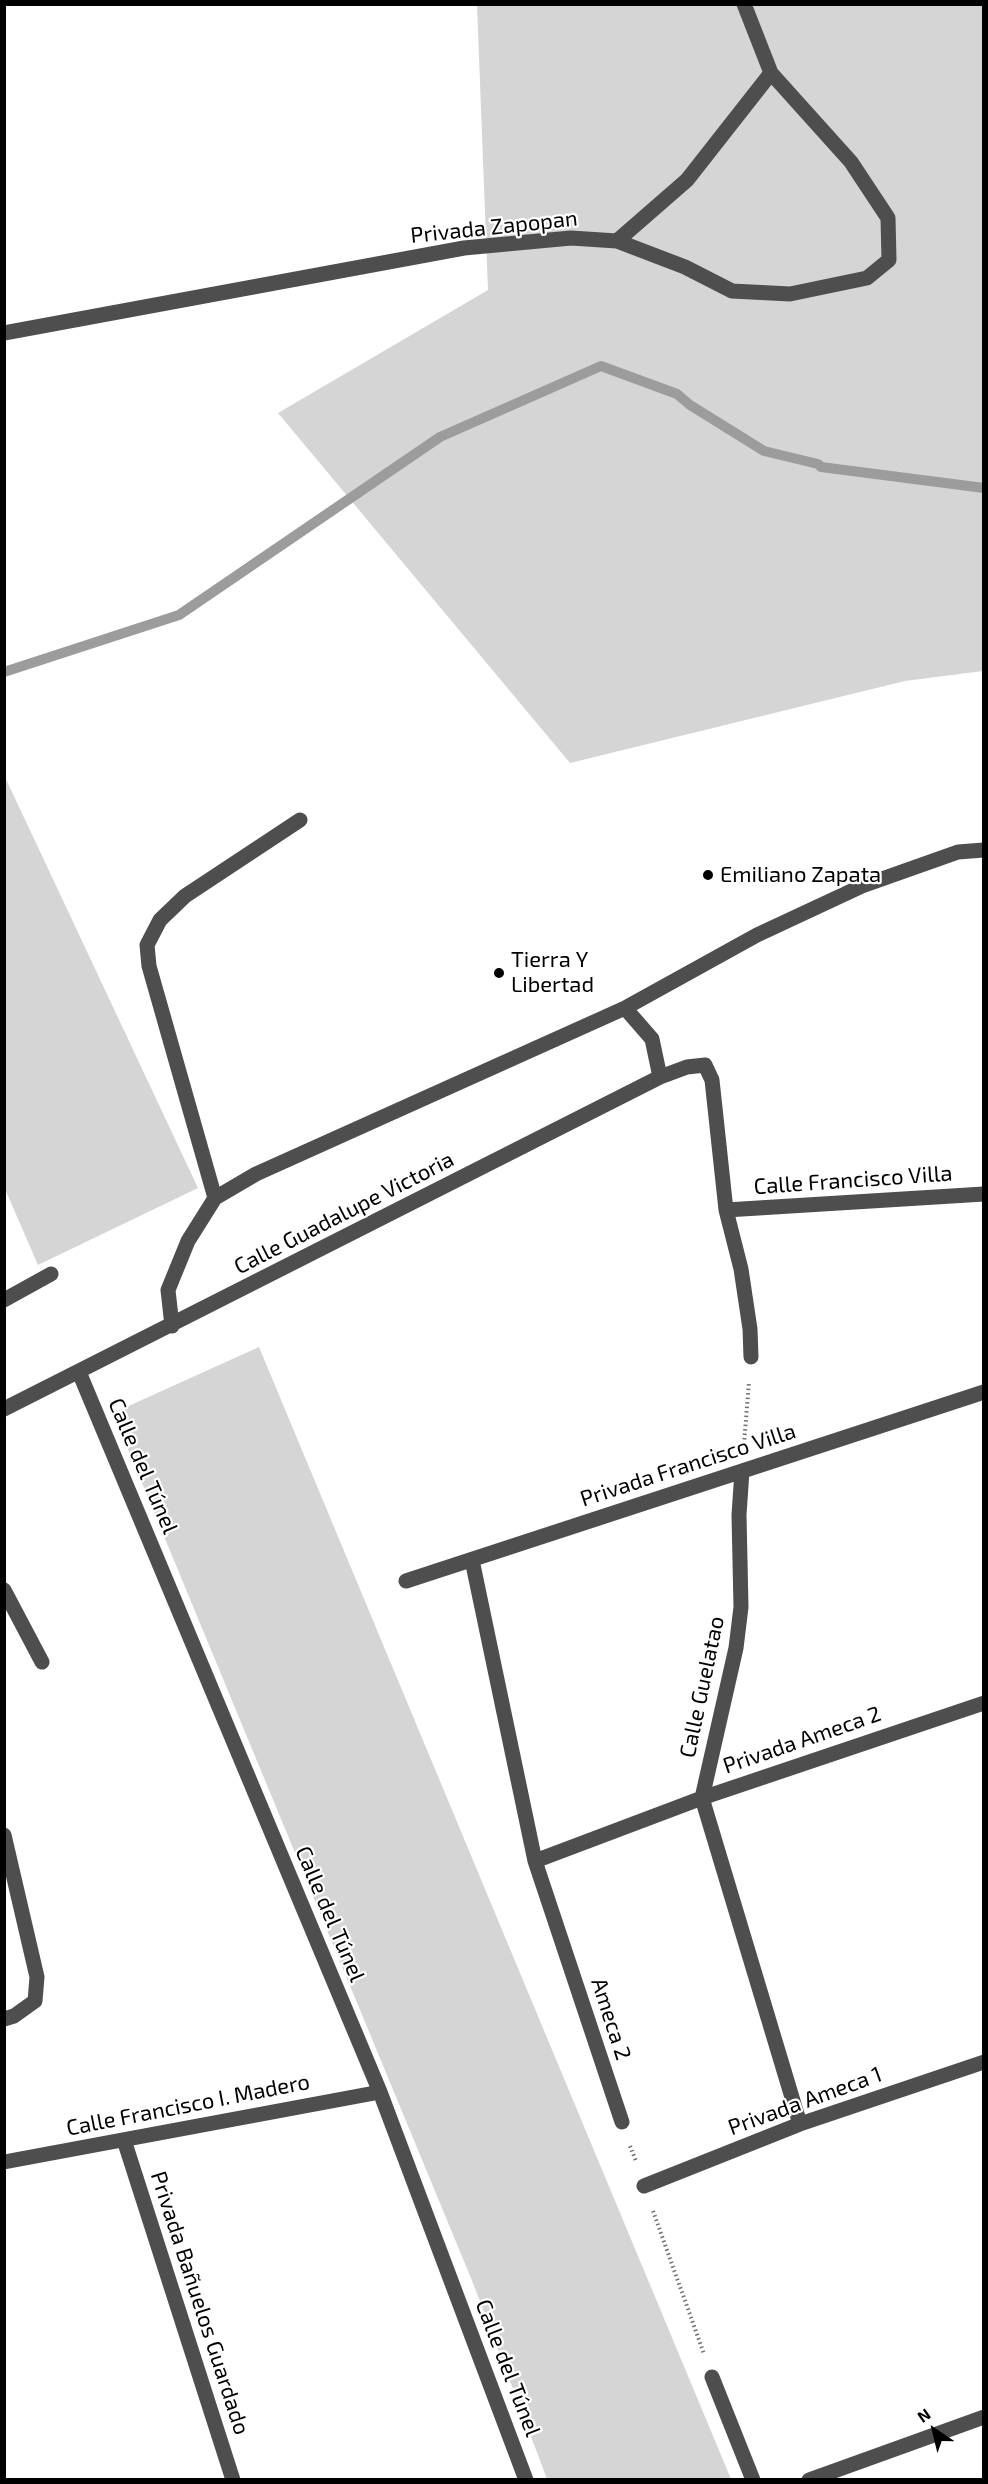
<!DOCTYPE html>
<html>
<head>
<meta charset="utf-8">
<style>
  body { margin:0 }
  #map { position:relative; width:988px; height:2484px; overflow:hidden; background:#fff; font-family:"Exo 2",sans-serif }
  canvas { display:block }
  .frame { position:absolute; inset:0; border:6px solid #000; pointer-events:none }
  .north { position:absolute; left:904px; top:2400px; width:60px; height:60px; -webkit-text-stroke:4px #fff; paint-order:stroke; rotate:325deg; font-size:16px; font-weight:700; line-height:24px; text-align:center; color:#000 }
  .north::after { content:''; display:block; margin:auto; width:21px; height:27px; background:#000; clip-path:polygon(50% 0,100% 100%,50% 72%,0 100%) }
</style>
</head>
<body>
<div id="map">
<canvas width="988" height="2484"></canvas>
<div class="frame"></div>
<div class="north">N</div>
</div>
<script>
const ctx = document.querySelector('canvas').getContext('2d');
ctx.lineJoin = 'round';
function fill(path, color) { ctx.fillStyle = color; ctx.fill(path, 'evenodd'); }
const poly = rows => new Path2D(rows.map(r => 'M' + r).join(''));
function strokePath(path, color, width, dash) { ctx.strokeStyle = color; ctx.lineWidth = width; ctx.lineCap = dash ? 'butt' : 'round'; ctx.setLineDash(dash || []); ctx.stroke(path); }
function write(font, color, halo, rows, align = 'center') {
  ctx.font = font + ' "Exo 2",sans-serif'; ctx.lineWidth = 4.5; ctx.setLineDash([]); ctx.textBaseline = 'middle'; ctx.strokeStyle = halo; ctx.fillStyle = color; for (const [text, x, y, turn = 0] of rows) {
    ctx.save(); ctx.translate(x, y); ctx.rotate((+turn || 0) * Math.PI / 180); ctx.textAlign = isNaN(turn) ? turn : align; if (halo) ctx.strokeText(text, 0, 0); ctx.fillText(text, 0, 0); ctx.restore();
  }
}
fill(poly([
  [477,5,983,5,983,671,905,681,570,763,278,413,488,290],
  [5,777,198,1188,38,1265,5,1189],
  [259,1347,731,2479,547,2479,473,2283,113,1413]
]), '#d5d5d5');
strokePath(poly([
  [4,672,179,615,440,437,601,366,677,394,690,405,764,451,818,464,821,467,984,488]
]), '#9c9c9c', 10);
strokePath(poly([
  [744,1444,749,1382],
  [630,2146,636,2161],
  [653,2211,704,2354]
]), '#707070', 4, [1.5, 3]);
strokePath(poly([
  [617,241,687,180,771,73],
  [4,333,464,248,571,238,617,241,685,267,732,291,790,294,867,278,889,260,888,218,851,162,771,73,744,4],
  [625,1008,652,1039,660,1077],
  [215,1198,149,966,147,945,160,920,185,896,300,820],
  [726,1210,984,1194],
  [4,1300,51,1274],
  [172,1326,168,1290,188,1241,215,1198,256,1174,625,1008,757,935,862,886,958,852,984,850],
  [79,1372,380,2092,526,2480],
  [4,1409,660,1077,687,1067,705,1065,712,1080,726,1210,741,1269,750,1329,751,1357],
  [742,1471,739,1515,741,1607,736,1648,702,1798,800,2124],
  [472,1560,535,1861,622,2122],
  [406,1581,984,1392],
  [4,1590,42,1662],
  [4,1835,37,1977,35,2001,14,2016,4,2019],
  [535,1861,702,1798,984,1703],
  [124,2140,233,2480],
  [4,2162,380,2092],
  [644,2186,800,2124,984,2062],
  [712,2377,753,2480],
  [809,2480,984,2417]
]), '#4e4e4e', 15);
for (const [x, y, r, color] of [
  [708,875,6,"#000"],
  [499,973,6,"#000"]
]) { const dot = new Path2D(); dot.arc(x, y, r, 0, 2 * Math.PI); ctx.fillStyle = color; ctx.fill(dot); strokePath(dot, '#fff', 2); }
write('22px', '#000', '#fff', [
  ["Privada Zapopan",494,227,-6],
  ["Calle Francisco Villa",853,1180,-4],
  ["Calle Guadalupe Victoria",344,1213,-27],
  ["Privada Francisco Villa",688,1465,-18],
  ["Calle del Túnel",143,1466,67],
  ["Calle Guelatao",702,1687,-78],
  ["Privada Ameca 2",802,1740,-19],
  ["Calle del Túnel",330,1914,67],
  ["Ameca 2",611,2019,72],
  ["Privada Ameca 1",805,2101,-20],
  ["Calle Francisco I. Madero",188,2105,-11],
  ["Privada Bañuelos Guardado",200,2303,72],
  ["Calle del Túnel",508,2368,69]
]);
write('22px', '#000', '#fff', [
  ["Emiliano Zapata",720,875],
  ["Tierra Y",511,960],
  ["Libertad",511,985]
], 'left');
</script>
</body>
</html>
